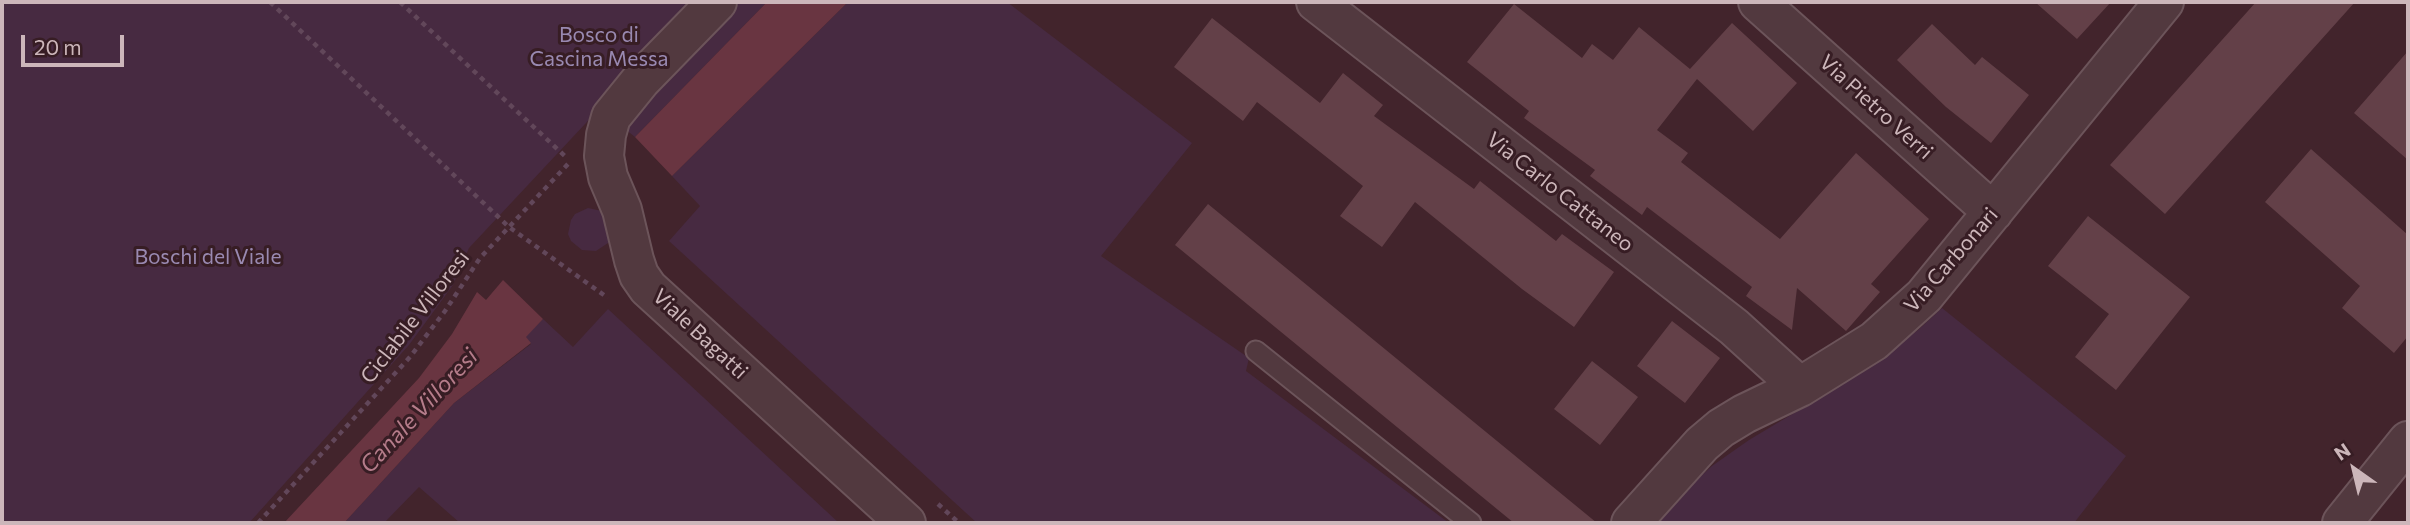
<!DOCTYPE html>
<html>
<head>
<meta charset="utf-8">
<style>
  body { margin:0 }
  #map { position:relative; width:2410px; height:525px; overflow:hidden; background:#42242c; font-family:Commissioner,sans-serif }
  canvas { display:block }
  .frame { position:absolute; inset:0; border:4px solid #ccb6ba; pointer-events:none }
  .north { position:absolute; left:2319px; top:434px; width:70px; height:70px; -webkit-text-stroke:5px #371d24; paint-order:stroke; rotate:326deg; font-size:19px; font-weight:700; line-height:28px; text-align:center; color:#ccb6ba }
  .north::after { content:''; display:block; margin:auto; width:24px; height:32px; background:#ccb6ba; clip-path:polygon(50% 0,100% 100%,50% 72%,0 100%) }
  .scale { position:absolute; left:21px; top:35px; width:103px; height:32px; box-sizing:border-box; border:4px solid #ccb6ba; border-top:0; padding-left:9px; font-size:21px; line-height:24px; white-space:nowrap; color:#ccb6ba; -webkit-text-stroke:5px #371d24; paint-order:stroke }
</style>
</head>
<body>
<div id="map">
<canvas width="2410" height="525"></canvas>
<div class="frame"></div>
<div class="north">N</div>
<div class="scale">20 m</div>
</div>
<script>
const ctx = document.querySelector('canvas').getContext('2d');
ctx.lineJoin = 'round';
function fill(path, color) { ctx.fillStyle = color; ctx.fill(path, 'evenodd'); }
const poly = rows => new Path2D(rows.map(r => 'M' + r).join(''));
function strokePath(path, color, width, dash) { ctx.strokeStyle = color; ctx.lineWidth = width; ctx.lineCap = dash ? 'butt' : 'round'; ctx.setLineDash(dash || []); ctx.stroke(path); }
function write(font, color, halo, rows, align = 'center') {
  ctx.font = font + ' Commissioner,sans-serif'; ctx.lineWidth = 6; ctx.setLineDash([]); ctx.textBaseline = 'middle'; ctx.strokeStyle = halo; ctx.fillStyle = color; for (const [text, x, y, turn = 0] of rows) {
    ctx.save(); ctx.translate(x, y); ctx.rotate((+turn || 0) * Math.PI / 180); ctx.textAlign = isNaN(turn) ? turn : align; if (halo) ctx.strokeText(text, 0, 0); ctx.fillText(text, 0, 0); ctx.restore();
  }
}
fill(poly([
  [2,2,706,2,600,108,469,248,453,285,409,345,249,523,2,523],
  [732,2,767,2,635,137,625,129],
  [848,2,1007,2,1192,143,1101,256,1249,358,1246,371,1449,523,977,523,669,241,700,206,672,176],
  [588,208,602,211,611,236,608,243,596,251,582,250,571,241,568,234,571,220,575,214],
  [1942,308,2126,456,2074,523,1654,523,1676,499,1712,466,1749,440,1854,377,1918,330],
  [608,309,839,523,460,523,419,487,384,523,344,523,454,403,531,344,525,337,543,319,573,347]
]), '#472a41');
fill(poly([
  [767,2,848,2,672,176,635,137],
  [503,280,543,319,526,337,531,343,454,403,344,523,284,523,419,378,452,334,477,292,486,300]
]), '#693541');
fill(poly([
  [2035,2,2111,2,2077,39],
  [2256,2,2355,2,2165,214,2110,165],
  [1514,4,1582,58,1592,44,1613,60,1639,27,1690,69,1732,23,1797,83,1753,131,1697,79,1657,130,1688,153,1681,162,1780,239,1856,153,1929,219,1871,284,1880,292,1846,331,1797,288,1792,330,1746,296,1752,287,1647,207,1642,215,1590,176,1595,170,1524,118,1529,111,1467,62],
  [1212,18,1320,103,1343,73,1383,105,1374,116,1474,189,1480,181,1556,241,1562,234,1614,272,1574,327,1522,289,1415,202,1382,247,1340,216,1363,186,1257,102,1243,121,1174,67],
  [1932,24,1975,65,1982,57,2029,95,1991,143,1946,107,1897,60],
  [2408,51,2408,160,2354,113],
  [2311,149,2408,235,2408,336,2394,353,2342,308,2360,286,2265,202],
  [1208,204,1597,523,1514,523,1175,245],
  [2088,216,2190,297,2116,390,2075,357,2109,314,2048,266],
  [1672,321,1720,358,1685,403,1637,366],
  [1592,361,1638,397,1600,445,1554,409]
]), '#634048');
const service = poly([
  [1256,351,1471,523]
]);
const minor = poly([
  [717,2,641,80,611,117,606,135,604,156,608,177,622,210,634,260,639,275,648,288,906,523],
  [1316,2,1734,327,1800,387],
  [1758,2,1993,212],
  [1631,523,1702,444,1721,428,1744,414,1800,387,1874,341,1924,296,2164,2],
  [2342,523,2408,441]
]);
strokePath(service, '#6c545a', 23);
strokePath(minor, '#6c545a', 42);
strokePath(poly([
  [270,2,509,227,608,298],
  [400,2,568,159],
  [938,504,959,523],
  [258,523,410,357,445,311,480,258,568,164]
]), '#62475a', 4.5, [5, 5]);
strokePath(service, '#52393f', 19);
strokePath(minor, '#52393f', 38);
write('21px', '#9989b1', '#371d24', [
  ["Bosco di",599,35],
  ["Cascina Messa",599,59],
  ["Boschi del Viale",208,257]
]);
write('21px', '#ccb6ba', '#371d24', [
  ["Via Pietro Verri",1876,107,42],
  ["Via Carlo Cattaneo",1560,192,38],
  ["Via Carbonari",1951,260,-49],
  ["Ciclabile Villoresi",415,317,-52],
  ["Viale Bagatti",700,334,43]
]);
write('italic 23px', '#b57c8a', '#371d24', [
  ["Canale Villoresi",419,411,-47]
]);
</script>
</body>
</html>
